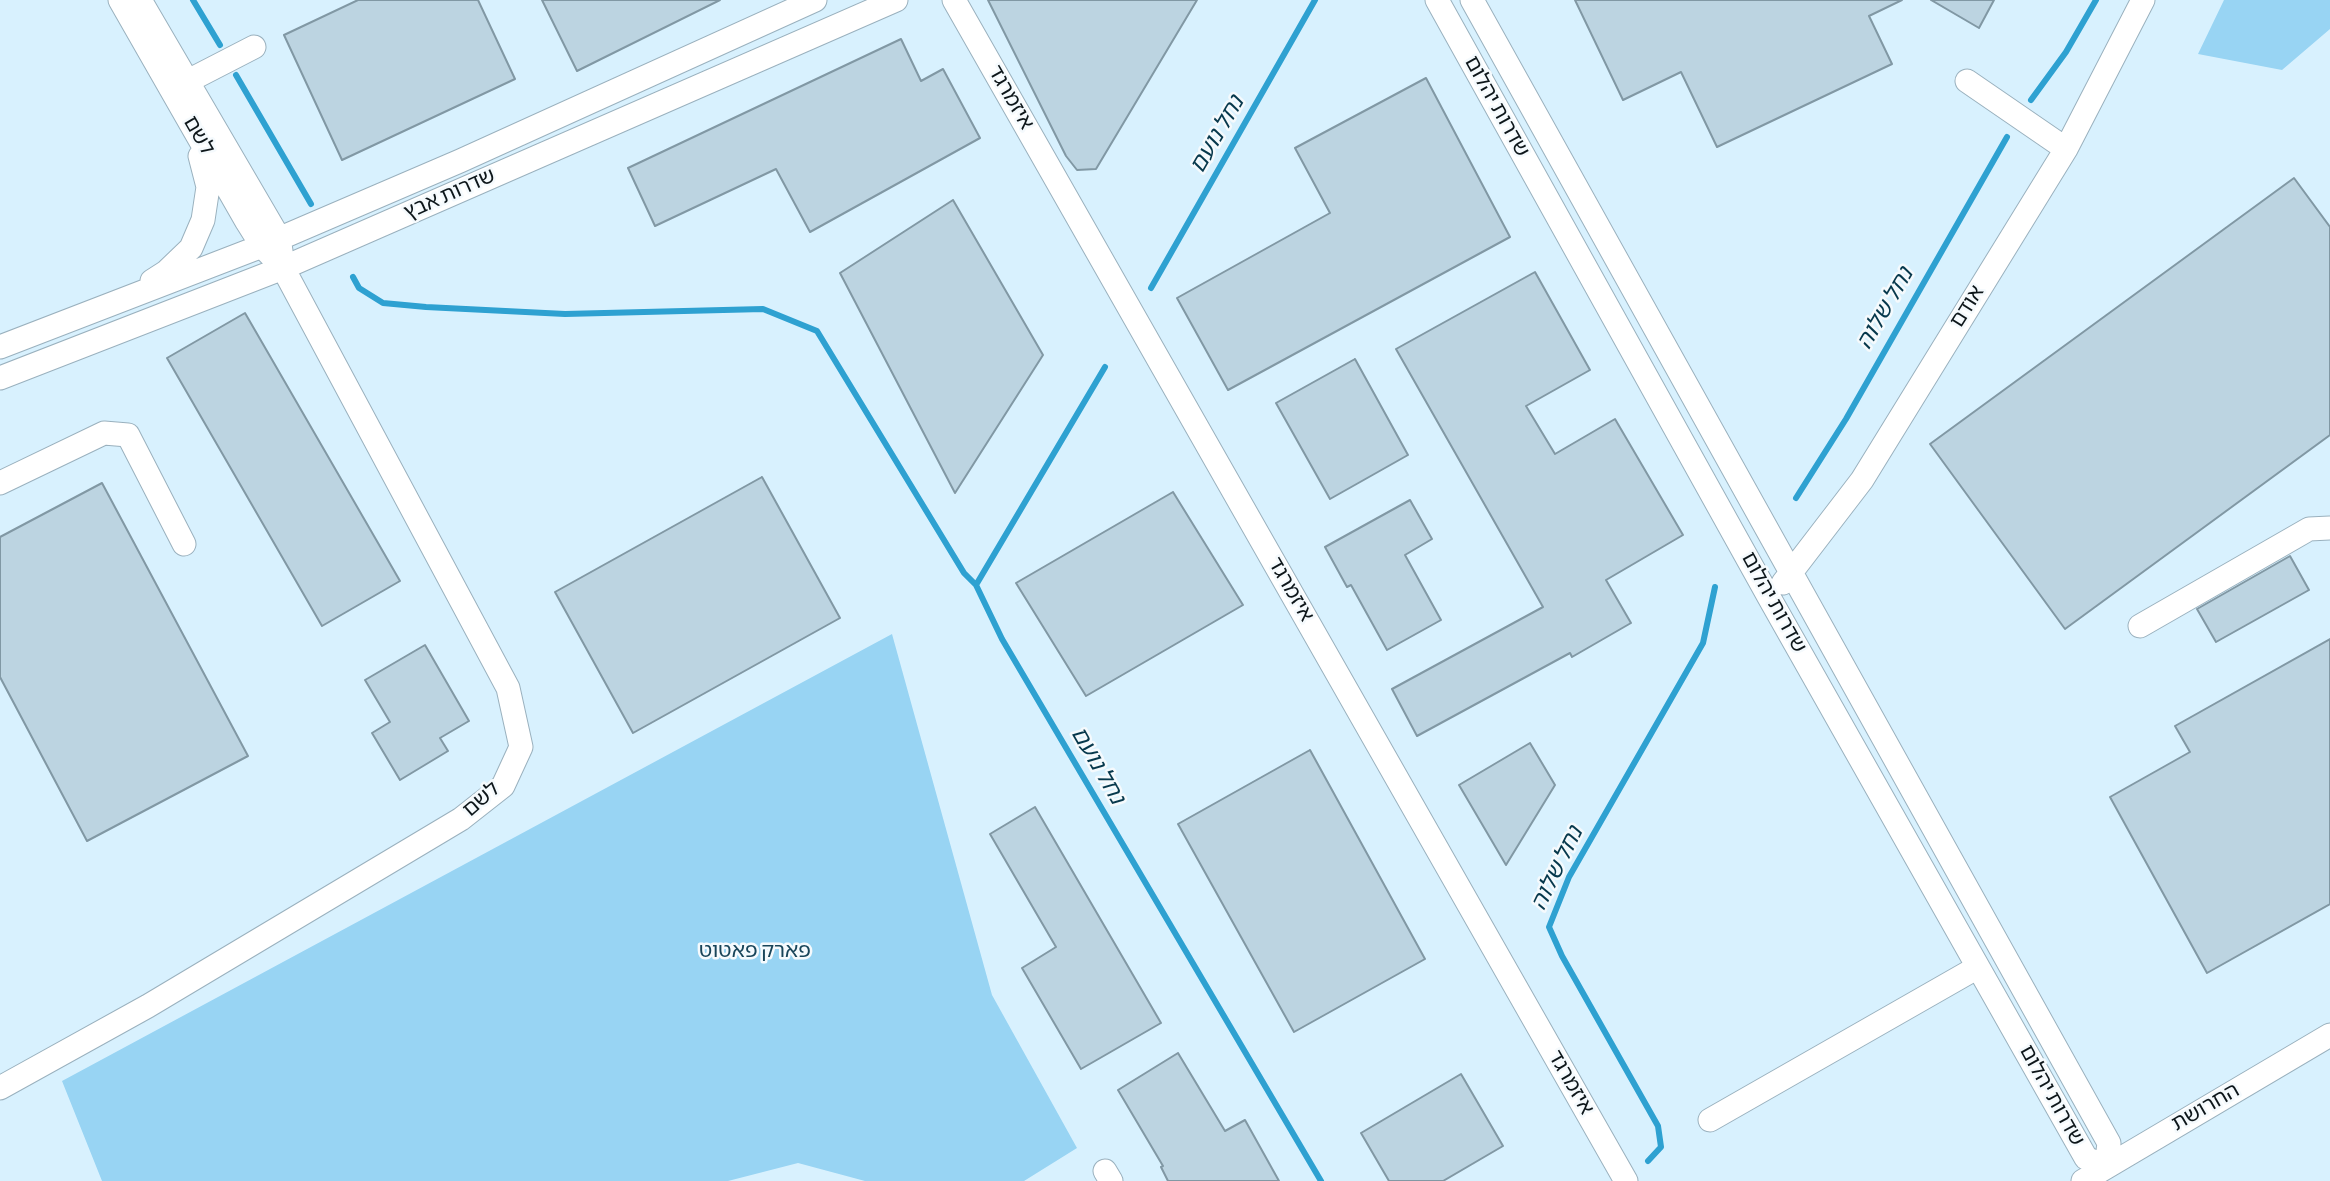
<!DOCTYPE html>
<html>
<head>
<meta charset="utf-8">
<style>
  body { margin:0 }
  canvas { display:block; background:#d8f1fe }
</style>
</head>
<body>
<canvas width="2330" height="1181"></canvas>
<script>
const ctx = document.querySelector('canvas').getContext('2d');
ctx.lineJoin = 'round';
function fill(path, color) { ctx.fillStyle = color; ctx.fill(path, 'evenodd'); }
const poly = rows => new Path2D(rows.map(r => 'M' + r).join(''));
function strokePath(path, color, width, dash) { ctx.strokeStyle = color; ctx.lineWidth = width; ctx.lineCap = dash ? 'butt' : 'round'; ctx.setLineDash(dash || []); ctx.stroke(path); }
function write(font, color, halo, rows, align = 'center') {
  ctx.font = font + ' "Sofia Sans Condensed","Noto Sans Hebrew",sans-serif'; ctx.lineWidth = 5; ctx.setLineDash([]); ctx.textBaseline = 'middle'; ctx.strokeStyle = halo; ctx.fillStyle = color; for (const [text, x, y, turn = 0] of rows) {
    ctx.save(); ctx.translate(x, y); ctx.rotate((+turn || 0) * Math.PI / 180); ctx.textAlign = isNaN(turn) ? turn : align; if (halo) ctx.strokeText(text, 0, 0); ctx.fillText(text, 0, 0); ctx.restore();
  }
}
fill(poly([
  [2224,0,2330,0,2330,29,2282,70,2198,54],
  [892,634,992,995,1077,1148,1024,1181,865,1181,798,1163,728,1181,102,1181,62,1081]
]), '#98d4f3');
strokePath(poly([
  [193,0,220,45],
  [236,75,311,204],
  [2031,100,2066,52,2096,0],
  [353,277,359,288,383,303,426,307,565,314,763,309,817,331,964,573,976,585],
  [1151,288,1315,0],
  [1105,367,976,585,1002,639,1321,1181],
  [1796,498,1846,419,2007,137],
  [1648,1161,1661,1147,1658,1126,1562,956,1549,927,1569,877,1703,643,1715,587]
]), '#2ea1d1', 6);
const building = poly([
  [358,0,478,0,515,79,342,160,284,35,358,0],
  [542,0,720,0,577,71,542,0],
  [988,0,1197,0,1096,169,1077,170,1066,156,988,0],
  [1575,0,1902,0,1869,16,1892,64,1717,147,1681,72,1623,100,1575,0],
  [1931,0,1994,0,1979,28,1931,0],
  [901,39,921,81,943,69,980,138,810,232,776,169,655,226,628,168,901,39],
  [1426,78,1510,237,1228,390,1177,298,1330,213,1295,148,1426,78],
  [2294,178,2330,227,2330,435,2065,629,1930,444,2294,178],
  [953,200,1043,355,955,493,840,273,953,200],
  [1535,272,1590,370,1526,406,1555,454,1615,419,1683,535,1606,580,1631,623,1572,657,1570,653,1417,736,1392,689,1543,607,1396,349,1535,272],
  [245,313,400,581,322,626,167,358,245,313],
  [1355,359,1408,455,1330,499,1276,403,1355,359],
  [762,477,840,618,633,733,555,592,762,477],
  [102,483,248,756,87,841,0,677,0,537,102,483],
  [1173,492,1243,605,1086,696,1016,583,1173,492],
  [1410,500,1432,539,1405,555,1441,620,1387,650,1351,585,1347,587,1325,547,1410,500],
  [2290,556,2309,590,2216,642,2197,609,2290,556],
  [2330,639,2330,904,2207,973,2110,797,2190,752,2175,726,2330,639],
  [425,645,469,721,440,738,448,751,400,780,372,733,390,722,365,680,425,645],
  [1530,743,1555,785,1506,865,1459,785,1530,743],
  [1310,750,1425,959,1294,1032,1178,824,1310,750],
  [1035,807,1161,1023,1081,1069,1022,968,1056,947,990,834,1035,807],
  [1178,1053,1225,1131,1245,1120,1279,1181,1168,1181,1161,1167,1163,1166,1118,1090,1178,1053],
  [1461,1074,1503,1146,1443,1181,1389,1181,1361,1133,1461,1074]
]);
fill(building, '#bcd4e1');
strokePath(building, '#8198a4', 2);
const minor = poly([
  [140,0,279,238,281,251],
  [954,0,1626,1181],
  [1437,0,1770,599,2086,1158,2106,1167],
  [1472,0,2109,1143,2106,1167],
  [188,81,254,47],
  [1967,81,2066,149],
  [152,281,166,272,191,248,203,220,208,187,200,156],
  [0,347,262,246,460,161,815,0],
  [0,378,283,268,896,0],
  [0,483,104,433,128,435,184,544],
  [1783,583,1862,480,2066,149,2143,0],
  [2140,626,2309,529,2330,528],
  [0,1088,148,1006,461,819,503,786,521,747,508,688,283,268,262,246,247,222,120,0],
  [1710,1120,1978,967],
  [1105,1171,1111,1181],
  [2083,1181,2330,1035]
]);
strokePath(minor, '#9ab1be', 25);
strokePath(minor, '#fff', 23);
write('21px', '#0d161a', '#f5fafd', [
  ["איזמרגד",1010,98,60],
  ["שדרות יהלום",1496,107,61],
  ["לשם",198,136,60],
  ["שדרות אבץ",450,195,-24],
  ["אודם",1968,307,-58],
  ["איזמרגד",1290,590,60],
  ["שדרות יהלום",1773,603,61],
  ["לשם",482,800,-41],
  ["איזמרגד",1570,1083,60],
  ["שדרות יהלום",2051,1096,61],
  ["החרושת",2206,1108,-30]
]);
write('21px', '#18455a', '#f5fafd', [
  ["פארק פאטוט",755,952]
]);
write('italic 23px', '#06384c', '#f5fafd', [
  ["נחל נועם",1218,135,-60],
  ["נחל שלוה",1886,309,-60],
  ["נחל נועם",1097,766,60],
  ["נחל שלוה",1558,869,-64]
]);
</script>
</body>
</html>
